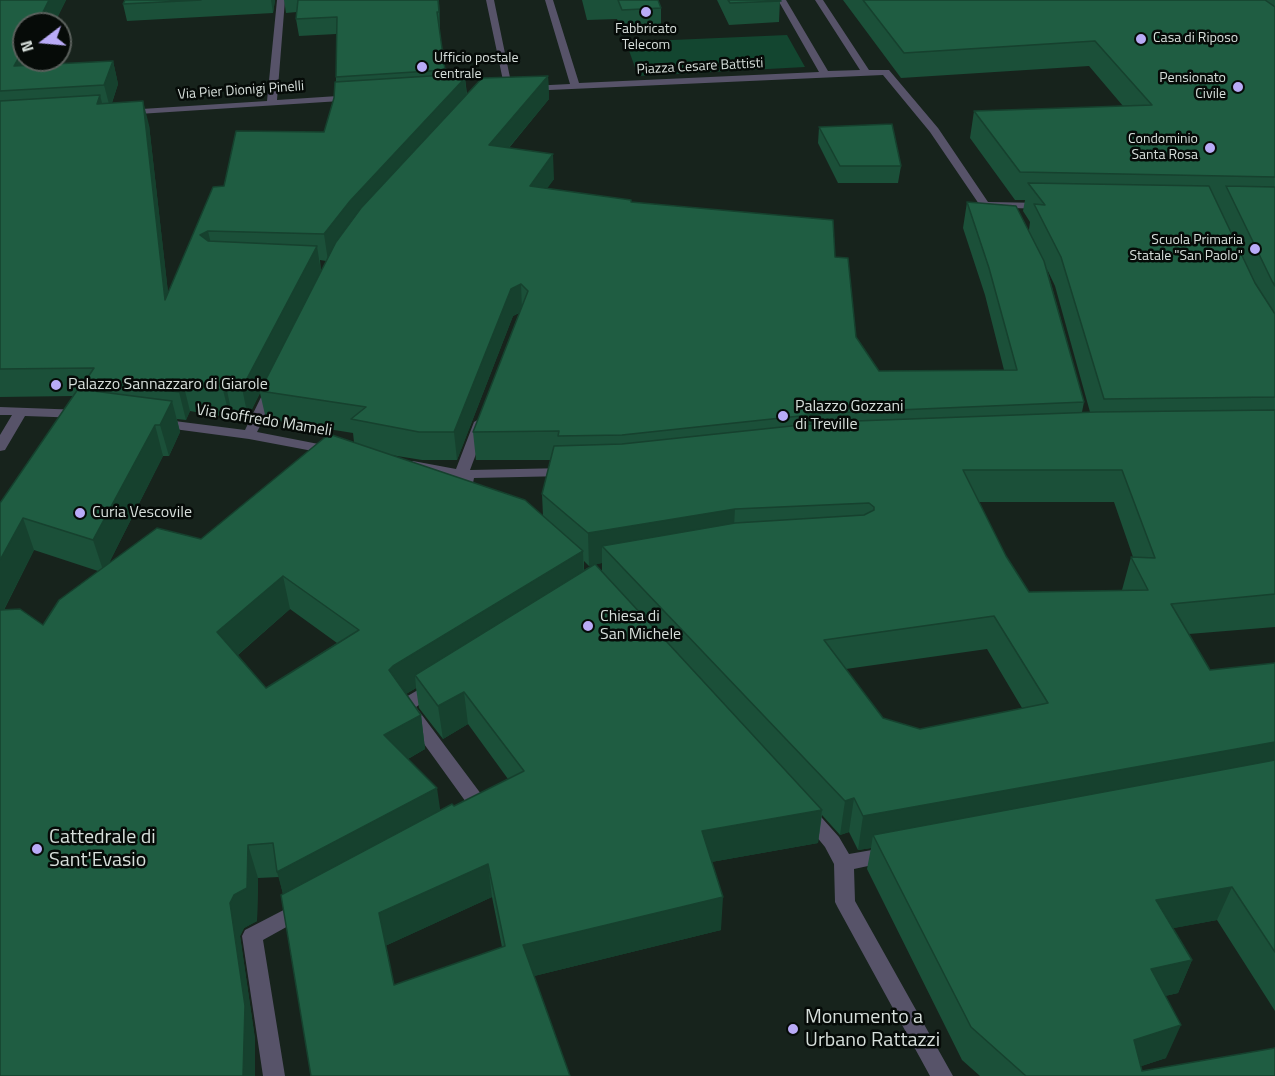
<!DOCTYPE html>
<html>
<head>
<meta charset="utf-8">
<style>
  body { margin:0 }
  #map { position:relative; width:1275px; height:1076px; overflow:hidden; background:#17231c; font-family:"Titillium Web",sans-serif }
  canvas { display:block }
  .north { position:absolute; left:12px; top:12px; width:60px; height:60px; box-sizing:border-box; background:#060b08; border:2px solid #5a605c; border-radius:50%; rotate:254deg; font-size:16px; font-weight:700; line-height:24px; text-align:center; color:#d7dfdb }
  .north::after { content:''; display:block; margin:auto; width:21px; height:27px; background:#b9abf7; clip-path:polygon(50% 0,100% 100%,50% 72%,0 100%) }
</style>
</head>
<body>
<div id="map">
<canvas width="1275" height="1076"></canvas>
<div class="north">N</div>
</div>
<script>
const ctx = document.querySelector('canvas').getContext('2d');
ctx.lineJoin = 'round';
function fill(path, color) { ctx.fillStyle = color; ctx.fill(path, 'evenodd'); }
const poly = rows => new Path2D(rows.map(r => 'M' + r).join(''));
function strokePath(path, color, width, dash) { ctx.strokeStyle = color; ctx.lineWidth = width; ctx.lineCap = dash ? 'butt' : 'round'; ctx.setLineDash(dash || []); ctx.stroke(path); }
function write(font, color, halo, rows, align = 'center') {
  ctx.font = font + ' "Titillium Web",sans-serif'; ctx.lineWidth = 5; ctx.setLineDash([]); ctx.textBaseline = 'middle'; ctx.strokeStyle = halo; ctx.fillStyle = color; for (const [text, x, y, turn = 0] of rows) {
    ctx.save(); ctx.translate(x, y); ctx.rotate((+turn || 0) * Math.PI / 180); ctx.textAlign = isNaN(turn) ? turn : align; if (halo) ctx.strokeText(text, 0, 0); ctx.fillText(text, 0, 0); ctx.restore();
  }
}
fill(poly([
  [787,35,805,67,638,76,626,42]
]), '#134630');
fill(poly([
  [277,0,285,0,277,100,353,95,358,98,356,100,123,115,123,111,126,110,267,101,277,0],
  [486,0,494,0,513,92,505,90,486,0],
  [545,0,553,0,579,83,819,72,778,0,786,0,828,71,860,70,815,0,823,0,869,70,889,70,938,128,988,202,1044,203,1049,206,1044,209,981,207,930,132,883,75,527,91,525,89,530,86,570,84,545,0],
  [272,385,279,389,257,432,339,448,341,451,339,454,334,455,249,439,159,427,152,423,159,419,245,430,265,389,272,385],
  [0,407,82,410,89,414,82,418,25,416,5,450,0,451,0,435,12,415,0,415,0,407],
  [481,418,488,422,470,470,566,468,573,472,566,476,474,478,473,483,468,484,456,477,413,469,406,465,413,461,456,469,474,422,481,418],
  [435,680,441,682,443,686,441,690,416,707,490,806,492,811,490,816,483,818,476,816,396,705,399,701,435,680],
  [807,807,814,809,839,837,849,854,889,847,896,850,898,855,896,860,854,869,855,901,953,1076,930,1076,838,908,835,902,834,864,825,847,798,814,800,809,807,807],
  [301,901,308,903,311,909,308,915,263,940,285,1076,263,1076,242,936,245,930,301,901]
]), '#575369');
fill(poly([
  [0,0,66,0,54,24,24,60,36,60,33,65,113,61,118,84,112,103,149,125,168,293,224,186,324,132,334,98,336,82,336,34,299,36,296,19,297,12,286,13,284,0,439,0,440,29,439,29,445,76,446,78,465,78,467,94,548,76,549,99,509,148,554,179,547,188,631,202,835,257,856,337,879,371,1004,370,985,295,963,228,967,202,1029,230,1030,222,1023,211,1025,200,1015,200,970,138,974,111,1123,106,1089,66,901,78,843,0,1275,0,1275,627,1189,634,1210,670,1275,663,1275,1011,1217,920,1173,928,1192,960,1178,993,1165,996,1166,1058,1141,1066,1142,1071,1275,1076,980,1076,962,1060,867,869,871,848,858,850,849,832,840,835,822,815,818,843,711,862,721,930,534,976,311,1076,283,894,279,877,258,878,257,921,244,928,240,936,255,1039,0,1076,0,503,73,396,0,397],
  [320,260,326,261,321,271],
  [1047,269,1055,286,1090,412,1082,412,1084,402],
  [519,313,473,432,476,460,551,460,542,494,543,516,391,455,422,460,457,460,513,316],
  [260,393,266,419,353,433,354,442,201,539,109,563,163,456,169,456,180,432,177,419,186,420,190,411,230,418,232,414,248,417],
  [979,502,1114,502,1133,557,1131,557,1122,590,1029,592,1006,556],
  [34,550,98,571,43,625,4,610],
  [584,561,589,566,593,565,584,570],
  [602,563,602,572,596,564],
  [290,609,337,643,266,688,238,655],
  [987,649,1022,708,920,729,883,718,846,669],
  [416,688,419,708,443,739,468,724,508,779,454,806,440,810,408,759,425,749,421,715,406,694],
  [492,897,502,947,394,985,385,946],
  [125,0,275,0,273,13,127,21,123,4],
  [582,0,658,0,661,8,661,29,622,31,617,19,587,20],
  [717,0,780,0,779,22,729,25],
  [819,127,901,166,898,183,838,183,818,143]
]), '#1b5039');
fill(poly([
  [49,0,66,0,54,24,37,24],
  [271,0,275,0,273,13],
  [438,0,439,0,440,29,439,12],
  [24,48,24,60,36,60,21,90,14,66],
  [113,61,118,84,110,108,104,85],
  [548,76,549,99,491,169,489,145],
  [465,78,467,101,328,261,324,234,350,201],
  [100,95,106,119,97,104],
  [143,101,149,125,172,327,165,300],
  [553,154,554,179,531,211,530,186],
  [208,231,214,257,200,235],
  [317,246,321,272,260,391,260,393,248,417,242,388],
  [521,284,522,311,513,316,457,460,454,432,511,289],
  [183,383,190,411,186,420,179,392],
  [226,386,232,414,230,418,223,390],
  [172,401,180,432,169,456,160,425],
  [155,425,163,456,104,573,93,540],
  [735,509,733,542,602,546,602,563,589,566,588,533],
  [23,518,34,550,0,617,0,560],
  [583,551,584,584,415,675,416,688,398,699,389,670,393,666],
  [283,576,290,609,226,665,217,632],
  [464,692,468,724,443,739,438,706],
  [421,715,425,749,390,769,384,735],
  [1275,742,1275,774,873,835,871,848,858,850,863,816],
  [437,788,442,822,286,905,277,872],
  [854,798,849,832,840,835,845,801],
  [822,810,818,843,700,864,702,831],
  [248,845,258,878,257,921,244,928,240,936,255,1039,255,1076,243,1076,230,903],
  [488,864,492,897,385,946,379,913],
  [1232,887,1217,920,1143,934,1156,900],
  [723,897,721,930,526,978,523,945],
  [1192,960,1178,993,1138,1002,1151,969],
  [1181,1025,1166,1058,1121,1073,1134,1040]
]), '#16412e');
const building = poly([
  [0,0,49,0,37,24,24,24,24,48,14,66,113,61,104,85,0,91,0,0],
  [125,0,201,0,123,4,125,0],
  [298,0,438,0,439,12,437,12,445,70,336,77,337,17,296,19,298,0],
  [618,0,658,0,661,8,622,10,618,0],
  [728,0,780,0,781,1,730,3,728,0],
  [863,0,1265,0,1275,7,1275,177,1020,172,974,111,1152,105,1095,41,904,53,863,0],
  [446,75,446,78,465,78,350,201,324,234,208,231,200,235,208,241,317,246,242,388,226,386,223,390,183,383,179,392,86,380,94,368,0,369,0,101,100,95,97,104,143,101,165,300,213,187,224,186,236,131,324,132,334,98,335,82,446,75],
  [548,76,489,145,553,154,530,186,631,200,631,202,833,220,835,257,848,258,856,337,879,371,1017,370,989,268,967,202,1016,206,1044,261,1084,402,828,413,622,435,558,436,559,431,473,432,528,291,521,284,511,289,454,432,419,432,351,419,366,407,260,391,336,242,361,208,482,78,548,76],
  [892,124,901,166,840,166,819,127,892,124],
  [1028,183,1209,186,1255,283,1275,314,1275,397,1104,399,1061,257,1034,204,1045,205,1028,183],
  [1226,186,1275,187,1275,286,1272,281,1226,186],
  [78,389,172,401,160,425,155,425,93,540,23,518,0,560,0,503,78,389],
  [1275,410,1275,594,1171,604,1210,670,1275,663,1275,742,863,816,854,798,845,801,602,546,735,523,864,515,874,510,874,507,869,503,735,509,588,533,542,494,554,446,622,444,829,422,1096,412,1275,410],
  [963,470,1122,470,1155,558,1131,557,1148,590,1029,592,1006,556,963,470],
  [994,616,1048,703,920,729,883,718,824,640,994,616],
  [329,434,525,500,583,551,393,666,389,670,421,715,384,735,437,788,277,872,273,843,248,845,247,888,234,895,230,903,245,1006,243,1076,0,1076,0,610,20,609,43,625,59,600,157,528,201,539,329,434],
  [283,576,359,630,266,688,217,632,283,576],
  [595,564,822,810,702,831,723,897,523,945,570,1076,311,1076,281,895,452,804,454,806,524,771,464,692,438,706,415,675,595,564],
  [488,864,505,946,394,985,379,913,488,864],
  [1275,760,1275,952,1232,887,1156,900,1192,960,1151,969,1181,1025,1134,1040,1142,1071,1275,1048,1275,1076,1026,1076,971,1027,873,835,1275,760]
]);
fill(building, '#1f5d42');
strokePath(building, '#16412e', 1.5);
for (const [x, y, r, color] of [
  [646,12,6,"#b9abf7"],
  [1141,39,6,"#b9abf7"],
  [422,67,6,"#b9abf7"],
  [1238,87,6,"#b9abf7"],
  [1210,148,6,"#b9abf7"],
  [1255,249,6,"#b9abf7"],
  [56,385,6,"#b9abf7"],
  [783,416,6,"#b9abf7"],
  [80,513,6,"#b9abf7"],
  [588,626,6,"#b9abf7"],
  [37,849,6,"#b9abf7"],
  [793,1029,6,"#b9abf7"]
]) { const dot = new Path2D(); dot.arc(x, y, r, 0, 2 * Math.PI); ctx.fillStyle = color; ctx.fill(dot); strokePath(dot, '#060b08', 2); }
write('14px', '#d7dfdb', '#060b08', [
  ["Fabbricato",646,30,"center"],
  ["Telecom",646,46,"center"],
  ["Casa di Riposo",1153,39,"left"],
  ["Ufficio postale",434,59,"left"],
  ["centrale",434,75,"left"],
  ["Pensionato",1226,79],
  ["Civile",1226,95],
  ["Condominio",1198,140],
  ["Santa Rosa",1198,156],
  ["Scuola Primaria",1243,241],
  ["Statale \"San Paolo\"",1243,257]
], 'right');
write('14px', '#d7dfdb', '#060b08', [
  ["Piazza Cesare Battisti",700,67,-3],
  ["Via Pier Dionigi Pinelli",241,91,-4]
]);
write('16px', '#d7dfdb', '#060b08', [
  ["Palazzo Sannazzaro di Giarole",68,385],
  ["Palazzo Gozzani",795,407],
  ["di Treville",795,425],
  ["Curia Vescovile",92,513],
  ["Chiesa di",600,617],
  ["San Michele",600,635]
], 'left');
write('16px', '#d7dfdb', '#060b08', [
  ["Via Goffredo Mameli",264,421,9]
]);
write('20px', '#d7dfdb', '#060b08', [
  ["Cattedrale di",49,838],
  ["Sant'Evasio",49,861],
  ["Monumento a",805,1018],
  ["Urbano Rattazzi",805,1041]
], 'left');
</script>
</body>
</html>
